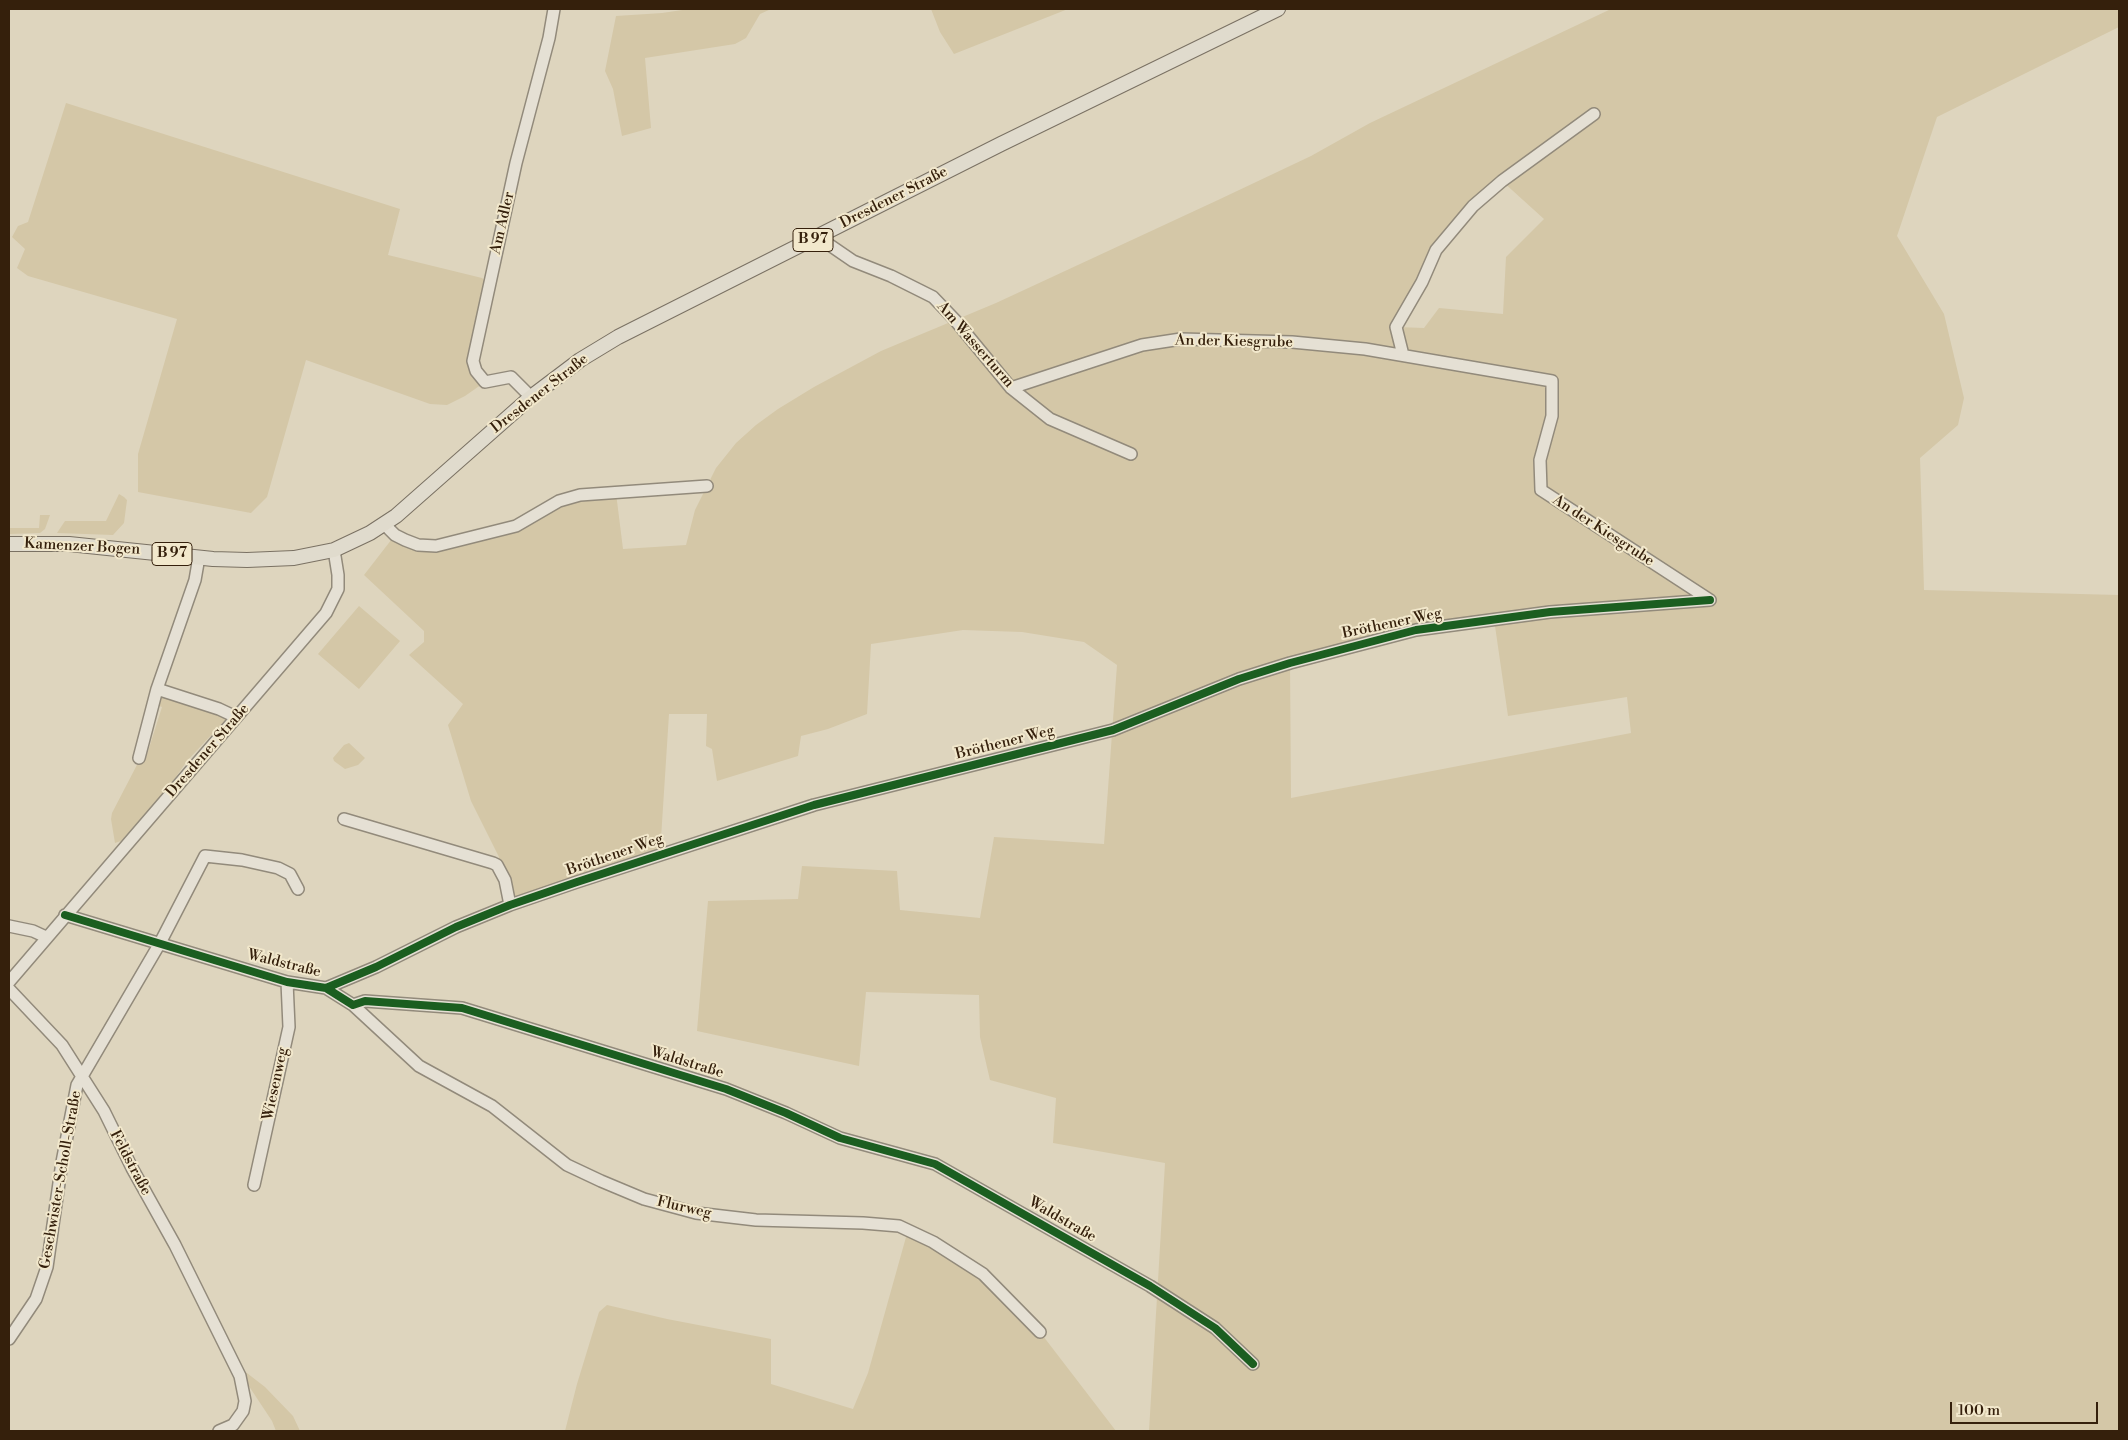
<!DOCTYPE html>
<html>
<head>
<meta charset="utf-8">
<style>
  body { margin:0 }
  #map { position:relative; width:2128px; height:1440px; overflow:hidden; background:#ded5be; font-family:"Libre Bodoni",serif }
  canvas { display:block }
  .frame { position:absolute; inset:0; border:10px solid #35200c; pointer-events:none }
  .scale { position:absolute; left:1950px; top:1402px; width:148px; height:22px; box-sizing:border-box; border:2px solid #35200c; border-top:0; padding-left:6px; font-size:15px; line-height:18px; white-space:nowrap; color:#35200c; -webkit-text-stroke:4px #f2e8cc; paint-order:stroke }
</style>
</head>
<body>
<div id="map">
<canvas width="2128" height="1440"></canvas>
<div class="frame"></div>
<div class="scale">100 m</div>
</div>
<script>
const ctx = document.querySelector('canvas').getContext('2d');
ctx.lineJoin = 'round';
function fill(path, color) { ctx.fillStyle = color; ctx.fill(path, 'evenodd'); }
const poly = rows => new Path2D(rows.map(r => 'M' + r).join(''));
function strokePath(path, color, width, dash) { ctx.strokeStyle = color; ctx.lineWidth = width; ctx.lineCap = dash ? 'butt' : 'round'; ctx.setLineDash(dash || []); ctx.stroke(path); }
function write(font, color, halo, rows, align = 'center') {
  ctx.font = font + ' "Libre Bodoni",serif'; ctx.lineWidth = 4; ctx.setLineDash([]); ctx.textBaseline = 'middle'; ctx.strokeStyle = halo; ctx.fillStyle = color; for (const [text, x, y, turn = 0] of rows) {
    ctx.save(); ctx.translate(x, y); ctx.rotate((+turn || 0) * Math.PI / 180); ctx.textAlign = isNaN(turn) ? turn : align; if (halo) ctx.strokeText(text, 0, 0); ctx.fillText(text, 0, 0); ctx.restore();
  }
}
fill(poly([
  [689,9,771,9,760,14,746,38,735,44,645,58,651,128,622,136,613,89,605,71,616,16,662,13],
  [931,9,1068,9,954,54,940,32],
  [1611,9,2119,9,2119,27,1937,117,1897,236,1944,314,1964,398,1958,425,1920,458,1924,590,2119,595,2119,1431,1149,1431,1165,1163,1053,1143,1056,1098,990,1080,980,1037,979,995,866,992,859,1066,697,1031,708,901,798,899,802,866,897,871,900,910,980,918,994,837,1104,844,1117,665,1084,642,1022,632,963,630,871,644,867,714,828,729,801,736,798,756,717,781,712,749,706,746,707,714,669,714,660,854,510,905,497,865,499,857,471,801,448,725,463,704,409,655,424,642,424,631,364,575,395,535,418,545,478,536,551,507,616,493,623,549,686,545,695,510,716,468,736,443,756,425,778,409,814,387,881,351,996,303,1218,200,1311,156,1370,123],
  [1502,181,1544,219,1506,257,1503,314,1439,308,1424,328,1397,327,1436,250],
  [1494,619,1508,716,1627,697,1631,733,1291,798,1290,662],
  [66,103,400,209,388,255,482,278,489,285,473,351,485,382,465,396,447,405,430,404,306,360,267,497,251,513,138,492,138,454,177,319,28,276,17,268,25,249,12,237,18,226,28,222],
  [119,494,124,497,127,500,124,523,113,535,57,533,65,521,106,521],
  [40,515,50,515,45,529,40,533,9,534,9,528,39,528],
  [359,606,400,641,359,689,318,654],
  [161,696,214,711,227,718,187,761,171,784,121,841,115,843,111,819,112,813,139,761,145,761,162,707,156,705],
  [349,743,365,758,358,765,345,769,334,761,333,758,344,745],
  [908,1230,983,1274,1040,1332,1116,1431,565,1431,577,1384,599,1312,607,1305,667,1319,771,1339,771,1384,853,1409,868,1373],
  [227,1353,243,1370,265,1387,293,1416,300,1431,276,1431,272,1421]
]), '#d4c7a7');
const minor = poly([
  [818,237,853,261,891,276,933,297,955,320,1011,388,1050,419,1131,454],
  [1403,355,1396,327,1422,282,1436,250,1473,206,1502,181,1594,114],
  [1011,388,1142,345,1181,339,1292,342,1365,349,1552,381,1552,416,1540,460,1541,490,1710,600],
  [531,397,511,377,485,382,476,371,473,361,516,163,549,38,554,9],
  [384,524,395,535,405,540,418,545,436,546,516,526,559,501,580,495,707,486],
  [157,689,219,709,236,717],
  [139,758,157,689,195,580,199,557],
  [344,819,493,863,497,865,505,880,510,905],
  [65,915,287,982,326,988,353,1005,365,1001,462,1008,726,1089,786,1113,840,1138,935,1164,1150,1286,1215,1328,1253,1364],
  [9,926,33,931,46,937],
  [9,982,326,613,338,589,338,575,334,550],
  [326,988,376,967,456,927,510,905,577,882,814,805,1113,730,1239,679,1290,663,1416,630,1550,612,1710,600],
  [9,989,62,1045,104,1111,132,1168,175,1245,240,1376,245,1401,243,1411,233,1425,219,1431],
  [353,1005,419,1066,492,1106,567,1165,601,1181,644,1199,696,1213,756,1220,863,1223,899,1226,933,1242,983,1274,1040,1332],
  [254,1185,289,1027,287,982],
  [9,1339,36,1299,47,1267,62,1162,77,1085,160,943,205,856,242,860,278,868,290,874,298,889]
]);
const major = poly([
  [9,544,69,544,213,559,247,560,294,558,334,550,370,533,396,516,531,397,580,360,618,337,1001,144,1278,9]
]);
strokePath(minor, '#928a7b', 14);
strokePath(major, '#7a7163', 16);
strokePath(minor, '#e5e0d4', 11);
strokePath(major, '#e0dbcd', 14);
strokePath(poly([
  [65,915,287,982,326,988,353,1005,365,1001,462,1008,726,1089,786,1113,840,1138,935,1164,1150,1286,1215,1328,1253,1364],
  [326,988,376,967,456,927,510,905,577,882,814,805,1113,730,1239,679,1290,663,1416,630,1550,612,1710,600]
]), '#1b5e20', 8);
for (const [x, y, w] of [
  [813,240,40],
  [172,554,40]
]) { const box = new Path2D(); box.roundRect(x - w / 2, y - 11.5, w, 23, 4); ctx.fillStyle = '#f2e8cc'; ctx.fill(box); strokePath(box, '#35200c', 1); }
write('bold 14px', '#35200c', null, [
  ["B 97",813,240],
  ["B 97",172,554]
]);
write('15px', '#35200c', '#f2e8cc', [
  ["Dresdener Straße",894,198,-27],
  ["Am Adler",503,223,-77],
  ["An der Kiesgrube",1234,342,1],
  ["Am Wasserturm",975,345,49],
  ["Dresdener Straße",540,394,-38],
  ["An der Kiesgrube",1603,531,33],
  ["Kamenzer Bogen",82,547,3],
  ["Bröthener Weg",1392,624,-12],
  ["Bröthener Weg",1005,743,-14],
  ["Dresdener Straße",208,751,-49],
  ["Bröthener Weg",615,855,-19],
  ["Waldstraße",284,964,14],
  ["Waldstraße",687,1063,17],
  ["Wiesenweg",276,1084,-78],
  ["Feldstraße",130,1163,62],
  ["Geschwister-Scholl-Straße",61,1180,-80],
  ["Flurweg",684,1208,13],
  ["Waldstraße",1062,1220,30]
]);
</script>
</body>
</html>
